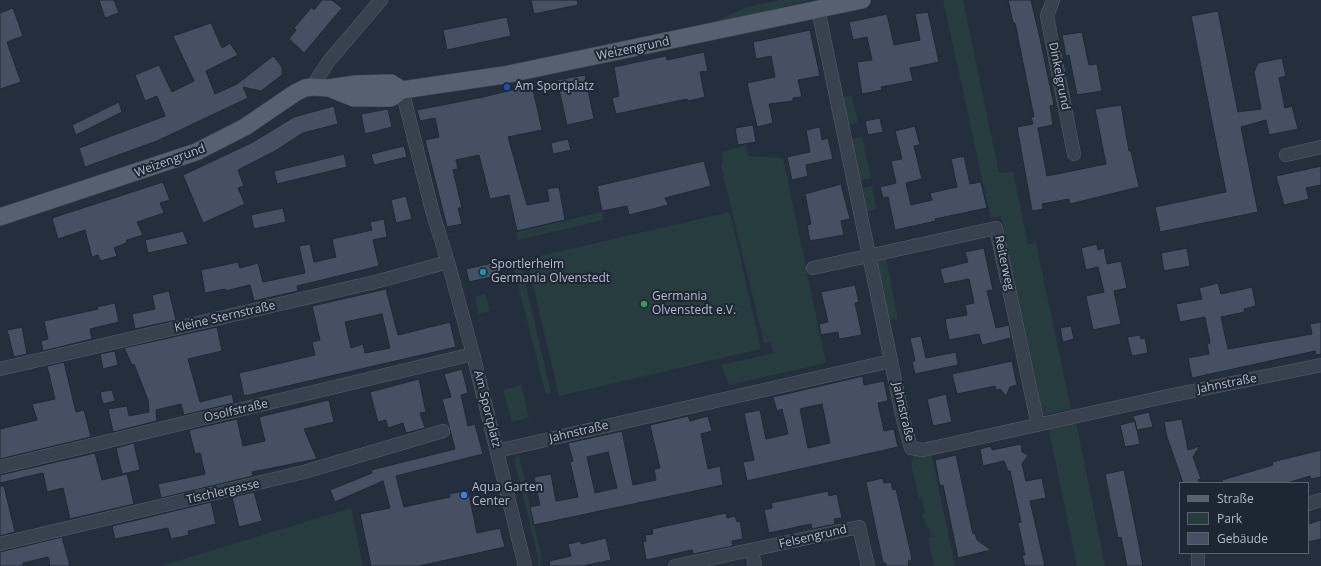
<!DOCTYPE html>
<html>
<head>
<meta charset="utf-8">
<style>
  body { margin:0 }
  #map { position:relative; width:1321px; height:566px; overflow:hidden; background:#242f3e; font-family:"Open Sans",sans-serif }
  canvas { display:block }
  .legend { position:absolute; left:1179px; top:482px; width:130px; height:72px; box-sizing:border-box; background:#1d2633; border:1px solid #59626f; margin:0; padding:5px 7px; list-style:none; font-size:12px; color:#b4bcc9 }
  .legend li { display:flex; align-items:center; gap:8px; height:20px }
  .legend b { width:20px; border:1px solid #59626f }
</style>
</head>
<body>
<div id="map">
<canvas width="1321" height="566"></canvas>
<ul class="legend">
<li><b style="height:5px;background:#56606e"></b>Straße</li>
<li><b style="height:11px;background:#263c3f"></b>Park</li>
<li><b style="height:11px;background:#455162"></b>Gebäude</li>
</ul>
</div>
<script>
const ctx = document.querySelector('canvas').getContext('2d');
ctx.lineJoin = 'round';
function fill(path, color) { ctx.fillStyle = color; ctx.fill(path, 'evenodd'); }
const poly = rows => new Path2D(rows.map(r => 'M' + r).join(''));
function strokePath(path, color, width, dash) { ctx.strokeStyle = color; ctx.lineWidth = width; ctx.lineCap = dash ? 'butt' : 'round'; ctx.setLineDash(dash || []); ctx.stroke(path); }
function write(font, color, halo, rows, align = 'center') {
  ctx.font = font + ' "Open Sans",sans-serif'; ctx.lineWidth = 4; ctx.setLineDash([]); ctx.textBaseline = 'middle'; ctx.strokeStyle = halo; ctx.fillStyle = color; for (const [text, x, y, turn = 0] of rows) {
    ctx.save(); ctx.translate(x, y); ctx.rotate((+turn || 0) * Math.PI / 180); ctx.textAlign = isNaN(turn) ? turn : align; if (halo) ctx.strokeText(text, 0, 0); ctx.fillText(text, 0, 0); ctx.restore();
  }
}
fill(poly([
  [780,0,810,0,718,24,717,21,744,8],
  [943,0,963,0,999,173,1013,172,1028,244,1036,243,1071,409,1043,415,1001,216,991,219],
  [852,96,858,123,847,125,842,100,845,97],
  [862,137,871,178,862,180,858,177,850,140],
  [746,145,748,156,783,158,826,363,729,385,721,365,774,353,771,342,764,343,721,166,723,161,722,152],
  [872,186,876,209,865,212,861,193,864,188],
  [602,212,604,220,518,240,516,232],
  [730,212,761,349,559,396,527,259],
  [881,258,886,258,898,319,888,321,877,265],
  [521,264,551,393,546,394,513,266],
  [485,294,490,311,479,314,475,297],
  [521,385,529,417,512,422,503,390],
  [1076,422,1105,566,1077,566,1048,426],
  [915,452,931,452,955,566,934,566,928,538,931,537,927,524,925,524,922,514,925,513,922,498,919,499,911,464],
  [519,455,541,556,540,566,538,566,538,557,514,458],
  [351,508,363,566,161,566]
]), '#263c3f');
const building = poly([
  [99,0,114,0,119,13,105,18,99,0],
  [322,0,332,0,342,8,304,53,289,39,296,30,294,28,312,7,314,10,322,0],
  [531,0,577,0,578,5,534,14,531,0],
  [1008,0,1031,0,1039,34,1054,105,1050,106,1053,125,1038,128,1047,176,1106,164,1095,109,1121,105,1129,151,1131,151,1139,187,1070,204,1069,199,1042,204,1043,209,1032,211,1017,127,1033,124,1031,117,1034,117,1015,23,1013,23,1008,0],
  [13,8,23,36,7,42,21,82,0,89,0,13,13,8],
  [1218,11,1238,112,1261,109,1254,72,1258,63,1282,58,1286,76,1279,78,1285,108,1292,106,1298,129,1269,135,1266,120,1241,127,1258,212,1160,232,1155,207,1226,192,1191,16,1218,11],
  [928,12,939,62,910,68,913,81,881,87,882,90,862,94,857,62,872,60,867,37,853,40,849,22,887,14,894,45,920,40,915,14,928,12],
  [507,17,511,36,447,50,443,30,507,17],
  [211,23,222,48,230,43,238,55,206,71,215,94,237,84,273,56,282,67,282,75,261,91,243,87,248,98,157,141,85,167,79,148,165,116,157,96,145,101,135,75,159,65,172,92,194,81,173,36,211,23],
  [810,30,820,76,798,80,802,97,793,98,793,101,769,104,773,123,757,127,747,83,775,77,771,56,756,59,753,42,810,30],
  [1082,32,1089,65,1097,64,1102,91,1077,95,1069,55,1066,56,1062,35,1082,32],
  [704,52,708,71,700,72,705,97,688,101,687,99,616,114,612,98,619,96,614,67,666,56,667,60,704,52],
  [585,75,594,119,567,125,557,80,585,75],
  [532,85,542,130,508,137,527,205,549,201,547,189,559,187,565,220,517,231,509,195,490,199,479,155,456,160,458,169,453,170,462,208,458,208,462,224,447,227,425,140,439,137,435,118,420,121,417,110,483,97,532,85],
  [119,102,122,112,76,135,72,125,119,102],
  [334,106,338,124,303,133,275,151,238,170,244,186,238,188,245,204,203,223,183,175,253,142,294,117,334,106],
  [388,109,392,127,365,134,361,114,388,109],
  [880,118,883,132,868,135,865,121,880,118],
  [753,125,756,142,738,145,735,128,753,125],
  [915,126,920,145,914,146,922,179,906,183,911,205,932,200,930,193,957,187,951,159,964,156,970,184,981,182,987,208,935,219,936,221,895,230,888,197,883,198,880,187,896,183,891,161,902,159,895,131,915,126],
  [820,127,822,140,828,138,833,159,806,165,808,176,792,180,787,157,810,152,806,130,820,127],
  [568,139,571,150,553,154,551,143,568,139],
  [404,146,407,157,374,165,371,154,404,146],
  [344,154,347,167,277,184,274,171,344,154],
  [704,161,711,186,665,198,668,205,629,215,627,206,602,211,597,186,704,161],
  [1321,166,1321,185,1306,188,1309,199,1284,205,1276,176,1321,166],
  [163,182,170,200,160,203,164,213,137,222,143,235,127,240,126,243,114,248,117,256,101,261,98,255,92,257,85,230,58,239,52,218,163,182],
  [841,184,850,219,841,221,844,235,810,241,807,225,811,224,805,194,841,184],
  [406,196,412,219,396,223,391,200,406,196],
  [283,208,286,222,254,229,251,215,283,208],
  [384,219,387,237,373,240,379,266,297,286,298,291,254,301,250,285,225,291,225,289,205,293,201,270,238,262,240,268,258,263,263,282,305,273,299,246,310,244,314,262,336,257,332,239,372,230,370,222,384,219],
  [183,231,188,244,148,253,145,240,183,231],
  [1097,244,1098,250,1104,248,1107,264,1121,261,1127,288,1114,291,1121,324,1093,330,1086,296,1104,292,1098,267,1086,270,1081,248,1097,244],
  [984,248,993,290,987,291,996,328,1009,325,1011,338,982,345,979,334,949,340,945,319,967,315,965,305,974,303,969,279,944,284,940,269,968,262,965,252,984,248],
  [1187,248,1190,266,1164,271,1161,253,1187,248],
  [497,262,500,275,469,282,466,269,497,262],
  [1218,283,1221,294,1252,287,1256,306,1244,309,1245,312,1221,317,1228,349,1312,334,1310,324,1321,322,1321,354,1316,355,1315,351,1192,378,1188,358,1209,354,1207,344,1210,343,1205,317,1180,322,1176,304,1202,299,1199,288,1218,283],
  [855,285,859,302,855,303,862,335,839,339,838,332,821,335,819,324,828,322,821,292,855,285],
  [386,289,398,335,450,322,456,347,244,396,239,373,315,355,312,342,320,340,312,306,386,289],
  [382,314,390,348,365,353,363,344,351,348,345,322,382,314],
  [169,291,176,320,135,329,132,314,155,309,152,295,169,291],
  [115,303,119,322,90,329,92,339,43,351,41,341,48,339,44,321,98,309,97,307,115,303],
  [1071,326,1074,339,1063,342,1060,328,1071,326],
  [22,327,27,354,14,357,7,330,22,327],
  [217,327,222,351,188,359,200,402,232,394,234,403,184,415,181,404,156,410,157,421,113,432,108,409,127,406,129,416,149,412,148,400,134,364,132,365,124,348,217,327],
  [1140,335,1141,339,1145,338,1148,353,1132,356,1127,337,1140,335],
  [921,336,926,358,956,352,958,365,915,374,912,362,915,361,910,338,921,336],
  [115,351,118,365,103,369,100,354,115,351],
  [1012,361,1017,385,1010,387,1006,396,1000,389,996,390,995,386,957,394,952,374,1012,361],
  [64,362,76,412,84,410,91,437,0,459,0,429,37,420,32,404,55,399,47,366,64,362],
  [462,369,468,393,461,395,468,426,475,424,483,454,396,476,404,507,450,497,449,494,468,490,477,533,500,528,505,547,419,566,371,566,360,514,390,508,383,481,335,502,330,490,372,473,371,470,455,449,442,399,451,397,444,374,462,369],
  [863,376,864,385,884,381,888,401,878,403,884,431,894,429,898,447,747,481,743,462,754,460,744,413,760,410,766,439,788,434,782,409,777,411,773,397,863,376],
  [822,404,830,443,808,448,800,409,822,404],
  [419,379,426,412,420,413,425,428,406,433,403,423,388,428,386,420,378,422,370,392,419,379],
  [112,390,115,401,103,404,100,392,112,390],
  [946,394,952,422,933,426,927,399,946,394],
  [329,400,334,422,304,429,317,459,252,472,253,476,161,498,158,484,205,474,200,453,195,454,189,430,237,419,243,446,265,441,259,417,329,400],
  [1149,412,1153,427,1137,430,1133,416,1149,412],
  [688,416,690,421,708,416,712,431,701,434,708,469,720,466,723,485,534,525,530,507,540,505,534,477,551,474,556,501,578,497,570,462,573,461,568,443,622,431,633,485,656,480,654,469,660,468,650,425,688,416],
  [608,452,617,488,595,493,587,457,608,452],
  [1182,419,1188,450,1200,446,1193,457,1201,479,1198,480,1199,483,1183,483,1167,437,1164,422,1182,419],
  [1135,421,1140,444,1125,447,1120,425,1135,421],
  [134,443,140,470,122,474,116,448,134,443],
  [1021,444,1022,452,1028,455,1022,464,1026,481,1042,478,1046,498,1030,501,1045,566,1025,566,1022,555,1025,555,1018,523,1021,522,1010,471,1008,471,1004,461,983,466,980,449,991,446,992,450,1021,444],
  [1321,450,1321,477,1311,479,1310,476,1287,483,1222,483,1222,480,1273,465,1272,462,1321,450],
  [95,453,102,480,127,474,134,504,70,519,63,488,47,492,43,473,0,483,0,475,95,453],
  [956,455,973,534,975,533,977,540,991,550,958,558,943,485,940,486,935,460,956,455],
  [1124,470,1130,499,1143,566,1127,566,1121,537,1118,538,1105,474,1124,470],
  [883,478,884,483,891,482,893,490,896,489,911,554,912,560,908,561,909,566,886,566,886,563,883,563,866,482,883,478],
  [0,486,4,486,15,532,0,536,0,486],
  [828,491,829,496,837,494,842,518,834,519,835,524,812,529,811,524,769,533,764,510,772,508,771,503,828,491],
  [254,492,262,521,239,527,232,497,254,492],
  [211,502,216,524,188,531,189,535,171,539,168,528,115,539,112,526,211,502],
  [726,513,727,518,735,516,737,522,740,521,743,539,732,541,733,546,693,554,692,550,646,560,643,542,646,541,645,535,653,534,652,529,726,513],
  [1321,520,1321,539,1308,542,1308,524,1321,520],
  [62,537,70,566,50,566,48,557,23,563,23,566,0,566,0,552,62,537],
  [606,538,611,560,583,566,550,566,549,561,571,556,568,544,581,541,581,544,606,538]
]);
fill(building, '#455162');
strokePath(building, '#1f2835', 1);
const minor = poly([
  [1053,0,1047,16,1074,154],
  [818,9,903,419,911,448,923,450,1173,395,1321,365],
  [312,87,328,62,381,0],
  [402,90,433,214,448,262,473,354,525,566],
  [1286,155,1321,147],
  [813,268,996,228,1038,425],
  [0,369,379,281,448,262],
  [497,451,891,361],
  [0,467,473,354],
  [1308,504,1321,500],
  [0,544,304,472,443,431],
  [752,551,755,566],
  [1198,553,1198,566],
  [675,566,859,527,868,566]
]);
const major = poly([
  [329,88,355,84,391,83,402,90],
  [0,217,196,152,245,127,295,93,305,88,312,87,329,88,354,98,391,98,402,90,504,75,862,0]
]);
strokePath(minor, '#565f6c', 14);
strokePath(major, '#414a57', 18);
strokePath(minor, '#38414e', 13);
strokePath(major, '#56606e', 17);
for (const [x, y, r, color] of [
  [507,87,4,"#1a4fb4"],
  [483,272,4,"#0f9aa8"],
  [644,304,4,"#2e9e5b"],
  [464,495,4,"#3f7fe0"]
]) { const dot = new Path2D(); dot.arc(x, y, r, 0, 2 * Math.PI); ctx.fillStyle = color; ctx.fill(dot); strokePath(dot, '#1d2633', 1.5); }
write('12px', '#b4bcc9', '#1d2633', [
  ["Weizengrund",633,49,-12],
  ["Dinkelgrund",1059,76,79],
  ["Weizengrund",170,161,-20],
  ["Reiterweg",1004,263,78],
  ["Kleine Sternstraße",225,317,-13],
  ["Jahnstraße",1227,384,-11],
  ["Am Sportplatz",487,409,76],
  ["Osolfstraße",236,411,-13],
  ["Jahnstraße",903,412,77],
  ["Jahnstraße",579,432,-13],
  ["Tischlergasse",223,492,-13],
  ["Felsengrund",813,537,-13]
]);
write('12px', '#b4bcc9', '#1d2633', [
  ["Am Sportplatz",515,87],
  ["Sportlerheim",491,265],
  ["Germania Olvenstedt",491,279],
  ["Germania",652,297],
  ["Olvenstedt e.V.",652,311],
  ["Aqua Garten",472,488],
  ["Center",472,502]
], 'left');
</script>
</body>
</html>
